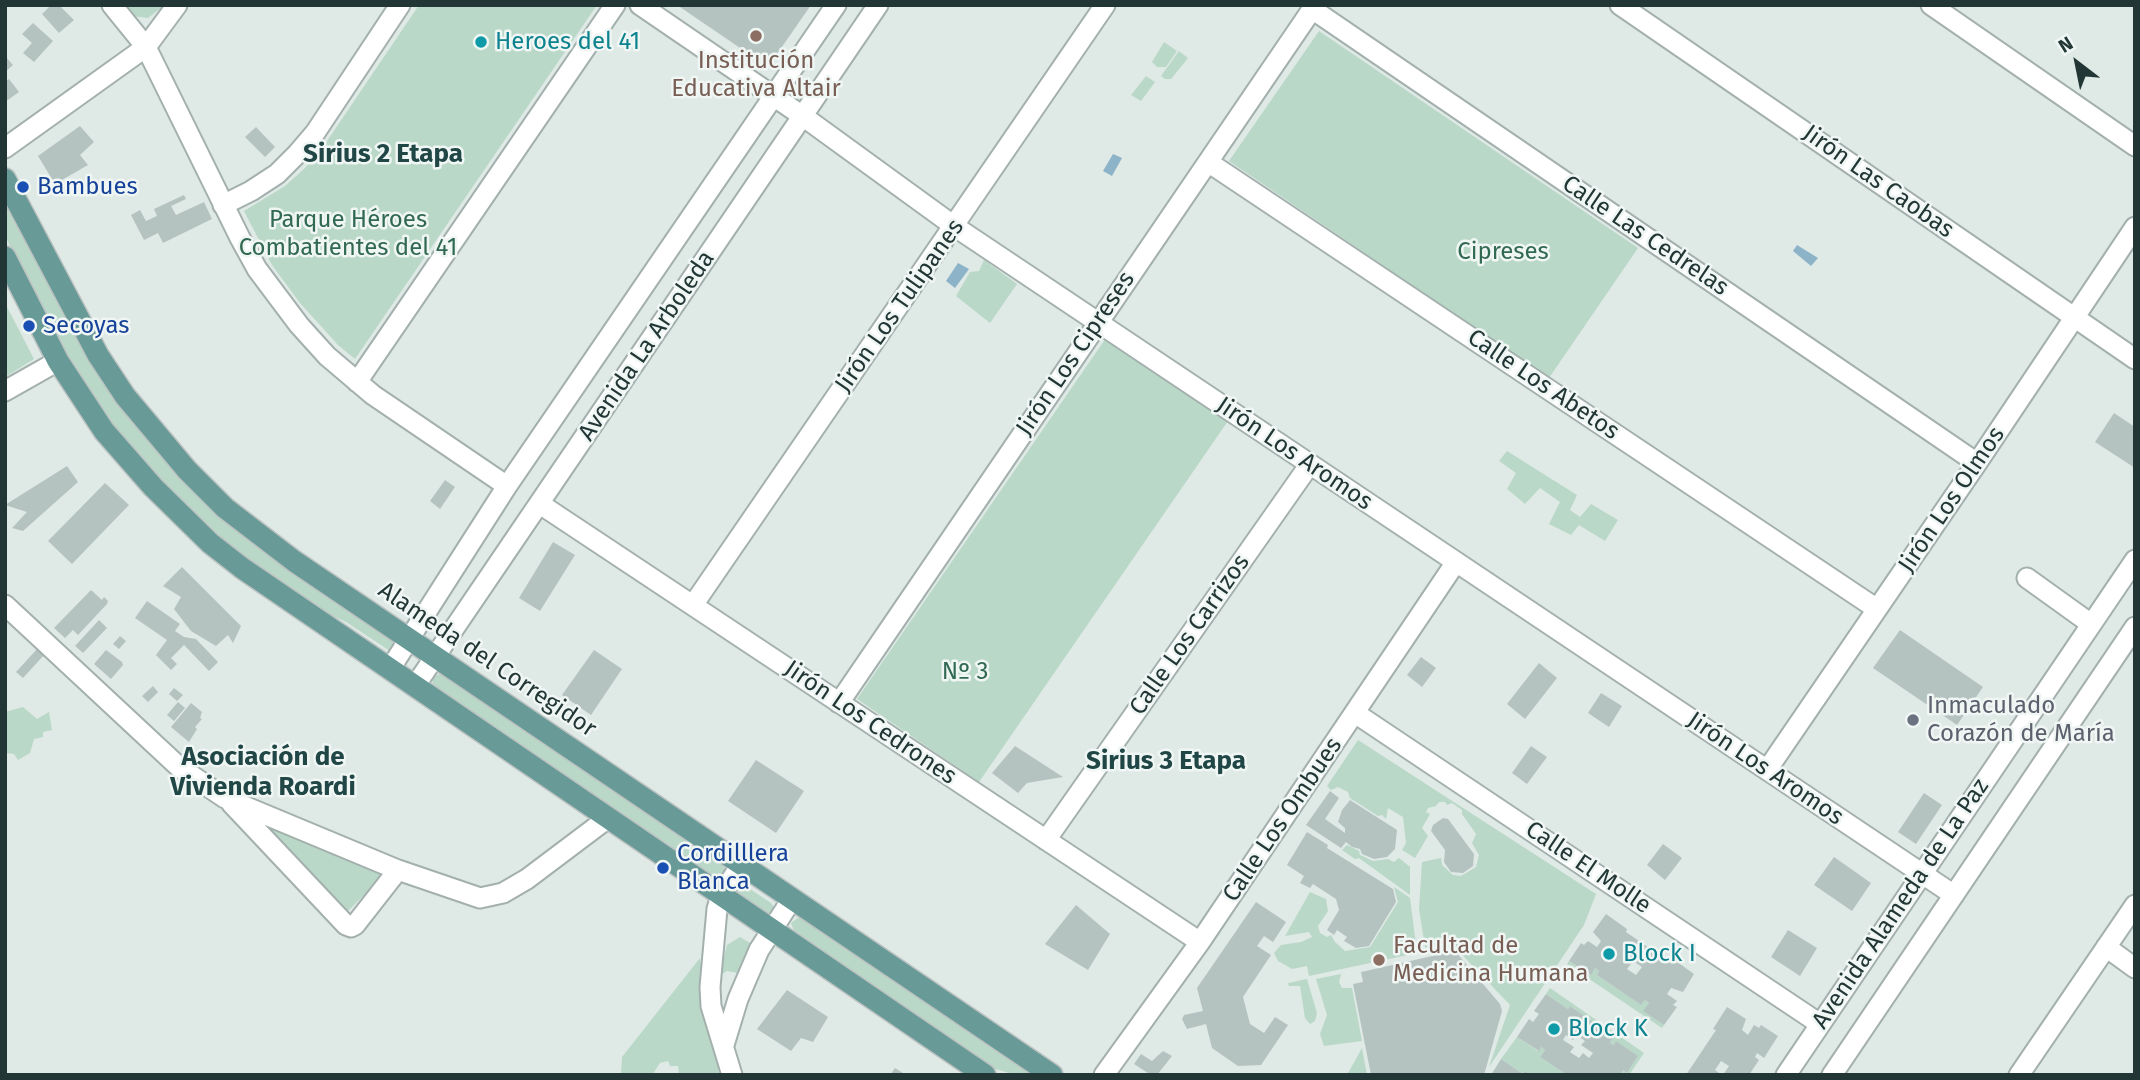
<!DOCTYPE html>
<html>
<head>
<meta charset="utf-8">
<style>
  body { margin:0 }
  #map { position:relative; width:2140px; height:1080px; overflow:hidden; background:#dfe9e6; font-family:"Fira Sans",sans-serif }
  canvas { display:block }
  .frame { position:absolute; inset:0; border:7px solid #223735; pointer-events:none }
  .north { position:absolute; left:2042px; top:28px; width:70px; height:70px; -webkit-text-stroke:5px #eff6f4; paint-order:stroke; rotate:328deg; font-size:19px; font-weight:700; line-height:28px; text-align:center; color:#223735 }
  .north::after { content:''; display:block; margin:auto; width:24px; height:32px; background:#223735; clip-path:polygon(50% 0,100% 100%,50% 72%,0 100%) }
</style>
</head>
<body>
<div id="map">
<canvas width="2140" height="1080"></canvas>
<div class="frame"></div>
<div class="north">N</div>
</div>
<script>
const ctx = document.querySelector('canvas').getContext('2d');
ctx.lineJoin = 'round';
function fill(path, color) { ctx.fillStyle = color; ctx.fill(path, 'evenodd'); }
const poly = rows => new Path2D(rows.map(r => 'M' + r).join(''));
function strokePath(path, color, width, dash) { ctx.strokeStyle = color; ctx.lineWidth = width; ctx.lineCap = dash ? 'butt' : 'round'; ctx.setLineDash(dash || []); ctx.stroke(path); }
function write(font, color, halo, rows, align = 'center') {
  ctx.font = font + ' "Fira Sans",sans-serif'; ctx.lineWidth = 5; ctx.setLineDash([]); ctx.textBaseline = 'middle'; ctx.strokeStyle = halo; ctx.fillStyle = color; for (const [text, x, y, turn = 0] of rows) {
    ctx.save(); ctx.translate(x, y); ctx.rotate((+turn || 0) * Math.PI / 180); ctx.textAlign = isNaN(turn) ? turn : align; if (halo) ctx.strokeText(text, 0, 0); ctx.fillText(text, 0, 0); ctx.restore();
  }
}
fill(poly([
  [123,5,165,5,148,18,132,16],
  [419,5,597,5,355,359,338,345,300,303,272,265,244,211,285,186,305,168,325,144],
  [1319,31,1638,248,1549,378,1229,161],
  [1164,42,1177,51,1166,67,1157,67,1152,62],
  [1179,51,1188,58,1171,79,1165,79,1161,76],
  [1146,76,1155,82,1141,101,1131,95],
  [5,198,122,409,153,447,186,483,397,642,390,651,346,622,324,612,225,543,187,509,119,436,66,356,5,236],
  [984,260,1017,284,990,323,956,296,970,272,979,271],
  [5,303,34,359,5,377],
  [1106,338,1228,421,979,782,857,699],
  [1507,451,1577,495,1570,510,1580,517,1591,504,1618,520,1605,541,1579,525,1571,535,1549,524,1560,502,1540,488,1525,504,1507,489,1516,473,1499,461],
  [442,673,720,862,725,869,724,874,720,877,710,876,432,687,433,677],
  [23,707,37,719,49,712,52,730,43,732,43,737,34,739,30,753,18,760,14,754,5,753,5,712],
  [1358,740,1596,894,1584,925,1489,1067,1510,1005,1449,941,1426,953,1419,909,1422,862,1441,858,1442,865,1453,875,1461,876,1476,867,1479,855,1472,843,1476,834,1462,814,1462,810,1452,803,1447,805,1445,802,1439,802,1436,806,1428,808,1426,812,1430,814,1422,828,1428,836,1415,858,1402,850,1406,843,1403,817,1388,808,1386,819,1382,815,1378,816,1350,798,1348,792,1338,787,1331,790,1327,786],
  [259,821,386,873,344,915],
  [1347,845,1359,851,1360,855,1373,861,1388,859,1394,862,1399,858,1410,867,1410,895,1359,858,1355,859,1342,850],
  [742,886,747,887,771,903,774,907,773,912,768,915,737,894],
  [1394,887,1410,898,1417,953,1309,976,1307,966,1292,969,1278,961,1274,953,1281,945,1301,942,1312,937,1309,932,1285,936,1310,892,1326,899,1328,911,1318,926,1320,933,1327,937,1331,935,1335,942,1345,951,1370,947,1398,902],
  [799,917,804,919,1033,1075,1016,1075,992,1068,795,933,791,923],
  [740,937,750,943,755,949,744,974,727,971,719,976,727,945],
  [700,958,702,973,709,990,719,1075,679,1075,678,1066,670,1066,668,1061,660,1063,652,1075,621,1075,622,1057],
  [1569,961,1590,975,1595,968,1599,971,1597,975,1641,1005,1645,1000,1649,1003,1644,1011,1664,1025,1662,1028,1567,964],
  [1341,974,1339,982,1342,988,1352,988,1362,1041,1324,1046,1320,1034,1327,1015,1316,979],
  [1307,979,1317,1013,1315,1021,1310,1024,1305,1018,1300,986,1289,986,1288,983],
  [1550,988,1644,1053,1629,1075,1620,1075,1623,1070,1627,1073,1638,1056,1617,1042,1614,1045,1610,1043,1614,1036,1570,1006,1568,1009,1546,994],
  [1517,1037,1538,1051,1541,1047,1545,1050,1540,1057,1567,1075,1531,1075,1525,1071,1523,1074,1501,1059],
  [1362,1048,1367,1075,1347,1075]
]), '#bad8c8');
fill(poly([
  [1113,154,1122,158,1112,176,1103,171],
  [1797,245,1818,258,1811,266,1793,251],
  [958,263,969,269,955,288,946,281]
]), '#8cb3c8');
fill(poly([
  [51,5,59,5,74,20,59,33,42,14],
  [677,5,811,5,768,67],
  [33,23,53,41,34,62,23,53,32,43,22,34],
  [5,56,13,65,5,72],
  [9,79,19,92,5,102,5,82],
  [80,126,94,142,80,155,88,165,55,184,38,156],
  [256,127,275,147,265,157,245,137],
  [184,195,186,199,171,206,176,215,204,202,212,219,163,243,158,233,144,240,131,215,140,210,146,221,157,216,154,209],
  [2114,413,2135,427,2135,468,2095,442],
  [67,466,78,482,23,531,12,528,27,512,5,505],
  [445,480,455,487,440,509,430,501],
  [105,483,129,505,72,564,48,541],
  [553,542,575,555,540,611,519,598],
  [182,567,241,626,233,643,228,635,216,646,191,631,174,609,181,597,163,586],
  [91,590,102,600,104,597,108,601,107,604,78,635,73,630,65,638,54,628],
  [147,601,180,624,175,631,184,637,196,639,218,662,209,671,184,645,171,658,177,664,171,670,156,655,167,640,135,618],
  [99,620,107,628,83,653,75,646],
  [1900,630,1983,687,1957,725,1873,668],
  [120,636,126,641,119,649,113,644],
  [38,648,45,654,23,678,16,672],
  [106,650,122,662,123,665,111,679,94,664],
  [594,650,622,669,591,715,562,695],
  [1421,657,1436,668,1422,687,1407,675],
  [1539,663,1557,678,1525,719,1507,704],
  [153,686,158,692,148,702,142,696],
  [174,688,183,695,177,701,169,694],
  [1601,693,1622,706,1609,727,1588,713],
  [178,702,185,708,174,721,167,715],
  [191,703,202,712,200,718,202,719,195,727,197,729,189,742,171,727],
  [1015,746,1063,777,1027,783,1018,793,992,773],
  [1531,746,1547,757,1527,784,1512,773],
  [756,760,804,791,776,833,728,801],
  [1330,791,1339,798,1325,819,1345,833,1345,828,1338,822,1342,810,1350,800,1397,830,1395,849,1387,857,1374,859,1362,854,1360,849,1352,847,1346,842,1341,848,1306,825],
  [1924,793,1942,805,1916,844,1898,832],
  [1443,818,1448,819,1474,854,1473,866,1463,873,1451,872,1444,862,1445,850,1431,831,1433,825],
  [1307,832,1328,845,1327,848,1393,889,1396,902,1369,946,1356,948,1344,941,1347,937,1337,930,1334,935,1327,930,1339,910,1336,899,1313,884,1310,888,1300,883,1304,876,1287,865],
  [1663,844,1682,858,1665,880,1647,865],
  [1834,857,1871,883,1852,911,1814,885],
  [1256,902,1286,922,1273,942,1264,936,1257,946,1271,955,1243,997,1250,1024,1264,1033,1275,1017,1288,1025,1261,1065,1238,1066,1212,1048,1206,1024,1187,1029,1182,1019,1184,1015,1203,1011,1197,988],
  [1076,905,1110,934,1088,970,1045,944],
  [1606,914,1627,929,1626,932,1671,963,1673,959,1694,974,1683,992,1671,988,1667,994,1677,1001,1673,1005,1677,1007,1664,1025,1643,1011,1649,1003,1645,1000,1641,1005,1597,975,1599,971,1595,968,1591,975,1569,961,1581,943,1584,945,1588,941,1597,947,1601,941,1593,932],
  [1633,961,1642,967,1636,975,1627,969],
  [1788,930,1817,948,1800,976,1771,957],
  [1455,951,1500,1004,1502,1011,1484,1075,1371,1075,1353,984,1363,982,1361,972],
  [787,990,828,1017,813,1042,801,1038,791,1051,757,1029],
  [1546,994,1568,1009,1570,1006,1614,1036,1610,1043,1614,1045,1616,1041,1638,1056,1627,1073,1623,1070,1620,1075,1567,1075,1540,1057,1545,1050,1541,1047,1539,1051,1517,1037,1529,1019,1533,1022,1539,1014,1534,1011],
  [1566,1035,1573,1040,1577,1035,1585,1041,1581,1045,1593,1053,1589,1058,1583,1053,1579,1058,1570,1052,1574,1047,1563,1040],
  [1727,1007,1746,1019,1742,1030,1748,1035,1754,1025,1759,1028,1761,1025,1778,1036,1764,1058,1757,1053,1755,1057,1759,1060,1749,1075,1723,1075,1729,1066,1721,1061,1715,1070,1722,1075,1686,1075,1716,1030,1713,1029],
  [1163,1051,1172,1056,1157,1075,1151,1075,1134,1064,1141,1054,1152,1061],
  [1501,1059,1523,1074,1525,1071,1531,1075,1491,1075],
  [895,1068,906,1075,890,1075]
]), '#b5c3c0');
const minor = poly([
  [112,5,146,47,240,238,257,269,299,325,327,356,373,395,507,486],
  [640,5,804,117,954,226,1954,895],
  [1620,5,2135,359],
  [1931,5,2135,146],
  [1312,9,1977,463],
  [5,148,146,47,177,5],
  [1208,162,1877,609],
  [223,205,251,191,277,174,297,154,315,133,400,5],
  [357,382,615,5],
  [5,391,58,361],
  [540,504,1200,942],
  [2027,578,2091,624],
  [5,605,179,767,225,798,398,870,480,898,503,893,527,879,608,818],
  [693,605,1105,5],
  [390,669,507,486,836,5],
  [415,686,878,5],
  [839,703,1315,5],
  [1355,713,1820,1024],
  [1767,770,1977,463,2135,227],
  [231,803,346,925,351,927,355,925,398,870],
  [1046,840,1310,464],
  [2106,947,2135,968],
  [724,1045,738,999,759,950,792,899],
  [732,1075,711,1006,710,987,717,909,721,895,741,865],
  [1104,1075,1200,942,1456,562],
  [1786,1075,2135,560],
  [1832,1075,2135,627],
  [2019,1075,2135,905]
]);
const major = poly([
  [5,179,98,355,125,396,187,470,225,508,294,561,1052,1075],
  [5,257,58,361,104,431,153,487,210,543,242,568,390,669,985,1075]
]);
strokePath(minor, '#a3b0ad', 23);
strokePath(major, '#bdc3c2', 24);
strokePath(minor, '#fff', 19);
strokePath(major, '#689a97', 21);
for (const [x, y, r, color] of [
  [756,36,7,"#8d6e63"],
  [481,42,7,"#0f9aa8"],
  [23,187,7,"#1a4fb4"],
  [29,326,7,"#1a4fb4"],
  [1913,720,7,"#6b7280"],
  [663,868,7,"#1a4fb4"],
  [1609,954,7,"#0f9aa8"],
  [1379,960,7,"#8d6e63"],
  [1554,1029,7,"#0f9aa8"]
]) { const dot = new Path2D(); dot.arc(x, y, r, 0, 2 * Math.PI); ctx.fillStyle = color; ctx.fill(dot); strokePath(dot, '#eff6f4', 2.5); }
write('24px', '#0d838f', '#eff6f4', [
  ["Heroes del 41",495,42],
  ["Block I",1623,954],
  ["Block K",1568,1029]
], 'left');
write('24px', '#785e54', '#eff6f4', [
  ["Institución",756,61],
  ["Educativa Altair",756,89],
  ["Facultad de",1393,946,"left"],
  ["Medicina Humana",1393,974,"left"]
]);
write('24px', '#223735', '#eff6f4', [
  ["Jirón Las Caobas",1878,182,35],
  ["Calle Las Cedrelas",1645,236,34],
  ["Jirón Los Tulipanes",900,306,-55],
  ["Avenida La Arboleda",647,346,-56],
  ["Jirón Los Cipreses",1076,354,-56],
  ["Calle Los Abetos",1543,385,34],
  ["Jirón Los Aromos",1294,454,34],
  ["Jirón Los Olmos",1952,500,-56],
  ["Calle Los Carrizos",1190,635,-55],
  ["Alameda del Corregidor",487,660,34],
  ["Jirón Los Cedrones",870,723,34],
  ["Jirón Los Aromos",1765,769,34],
  ["Calle Los Ombues",1283,820,-56],
  ["Calle El Molle",1588,868,34],
  ["Avenida Alameda de La Paz",1901,904,-56]
]);
write('24px', '#164399', '#eff6f4', [
  ["Bambues",37,187],
  ["Secoyas",43,326],
  ["Cordilllera",677,854],
  ["Blanca",677,882]
], 'left');
write('24px', '#316952', '#eff6f4', [
  ["Parque Héroes",348,220],
  ["Combatientes del 41",348,248],
  ["Cipreses",1503,252],
  ["Nº 3",965,672]
]);
write('24px', '#5b616d', '#eff6f4', [
  ["Inmaculado",1927,706],
  ["Corazón de María",1927,734]
], 'left');
write('bold 26px', '#204645', '#eff6f4', [
  ["Sirius 2 Etapa",383,155],
  ["Asociación de",263,758],
  ["Vivienda Roardi",263,788],
  ["Sirius 3 Etapa",1166,762]
]);
</script>
</body>
</html>
